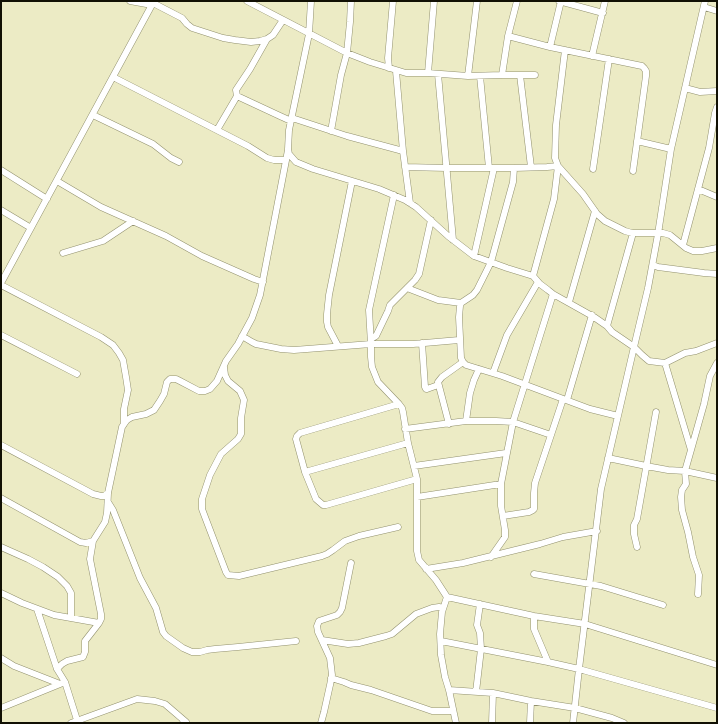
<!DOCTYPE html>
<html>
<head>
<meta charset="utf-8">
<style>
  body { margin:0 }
  #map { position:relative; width:718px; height:724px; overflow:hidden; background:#ecebc5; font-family:"Work Sans",sans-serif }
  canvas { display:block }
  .frame { position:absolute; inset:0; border:2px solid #111004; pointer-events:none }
</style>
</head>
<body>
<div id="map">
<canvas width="718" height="724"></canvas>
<div class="frame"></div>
</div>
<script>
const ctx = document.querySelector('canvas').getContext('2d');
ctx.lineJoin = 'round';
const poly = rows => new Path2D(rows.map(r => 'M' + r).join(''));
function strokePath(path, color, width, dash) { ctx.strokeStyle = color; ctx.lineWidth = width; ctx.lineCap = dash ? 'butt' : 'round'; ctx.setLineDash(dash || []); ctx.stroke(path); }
const minor = poly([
  [130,1,152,5],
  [247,1,347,53,370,62,406,73,428,73,468,76,502,75,508,36,550,47,642,66,644,68,646,71,646,76,633,171],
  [311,1,309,34,289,130,288,149,289,154,296,162,313,169,379,189,405,200,416,207,448,236,474,256,507,268,533,276,540,284,548,290,553,294,594,317,607,326,612,332,634,347,642,355,649,361,665,363,685,353,696,351,717,343],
  [559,1,603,13],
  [153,3,182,18,187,24,192,28,223,38,235,40,251,42,260,41,267,39,273,35,283,20],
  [704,7,717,11],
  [508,36,517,1],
  [267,39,250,69,236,90,237,96,280,116,291,121],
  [550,47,561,1],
  [592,56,605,1],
  [389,68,388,58,393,1],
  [396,71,403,151,410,203],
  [428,73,434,1],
  [438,74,453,240],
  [502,75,535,75],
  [520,75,531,167],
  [468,76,477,1],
  [480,76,489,168],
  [113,77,248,146,267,158,274,160,286,160],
  [685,88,700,92,717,91],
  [93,115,153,144,171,158,179,162],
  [292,118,347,136,403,151],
  [217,130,237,96],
  [331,131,341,75,347,53,350,22,351,1],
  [637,141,671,149],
  [405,167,447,168,514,168,547,167,558,166,583,194,597,214,605,221,625,231,632,233,663,233,670,235,686,248,693,251,702,251,717,248],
  [514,168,513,182,491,262,477,290,473,295,461,303,460,306,459,317,461,358,463,362,466,365,502,376,590,409,618,416],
  [593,169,609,59],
  [1,170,47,199],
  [57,181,101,207,166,236,202,256,254,279,263,282],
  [698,189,717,197],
  [394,195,369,310,371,344,371,357,372,367,378,382,399,404,402,408,403,412,408,443,417,479,417,551,419,560,436,580,447,597,534,616,585,624,717,665],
  [1,210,31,228],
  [683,245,709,148,715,113,717,107],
  [63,253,103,241,133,221],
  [474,256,494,168],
  [653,265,658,267,704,273,717,274],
  [533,276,554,199,558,166,555,158,556,125,565,50],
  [1,283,154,1],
  [1,285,101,337,113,345,119,353,123,360,126,377,128,390,124,409,124,424],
  [407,288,438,300,461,303],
  [569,302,595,211],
  [607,326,633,233],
  [1,335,77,374],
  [242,336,252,342,256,344,281,349,294,350,371,344,413,344,459,340],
  [371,339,376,336,388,311,390,305,415,280,419,274,431,220],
  [422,343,425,387,426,389,427,389,438,385],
  [338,346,328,327,327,322,327,314,329,295,352,181],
  [665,363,691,450,685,471,686,484,682,490,681,497,682,510,688,532,693,557,699,575,698,594],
  [224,367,225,375,228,381,240,391,244,400,241,418,241,434,238,439,221,454,210,475,202,499,202,509,205,517,226,572,228,575,239,576,322,556,327,554,333,550,345,541,359,536,398,527],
  [493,373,507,335,538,282],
  [567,400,592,315],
  [399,404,300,433,297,436,296,439,305,472,316,499,323,505,326,505,417,479],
  [466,421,470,393,474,380,479,369],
  [449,424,438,382,442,377,463,362],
  [405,429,466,421,496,421,513,422,551,435],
  [1,445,93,494,101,496,104,496,108,493],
  [691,450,704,404,710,376,717,363],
  [608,458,646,466,668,470,685,471,717,478],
  [414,466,506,453],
  [305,472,408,443],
  [417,497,501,484],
  [1,498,80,542,86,543,93,541,105,522,107,513,108,493,122,427,124,424,127,420,132,417,146,414,154,410,160,401,164,394,167,382,170,379,176,379,180,381,199,391,205,391,210,389,217,381,226,361,238,344,252,318,260,295,288,150],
  [108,502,113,510,140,578,156,608,163,632,166,636,183,648,192,652,200,652,207,650,215,649,238,647,296,641],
  [503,516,529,512,533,510,534,509,534,493,535,483,563,399],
  [1,547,28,559,43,567,58,577,67,586,71,593,71,618],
  [637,547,634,534,634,525,637,519,656,412],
  [491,557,505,537,505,530,501,506,501,484,513,422,553,294],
  [426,569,463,563,540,544,563,537,597,531],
  [534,574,601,586,663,605],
  [1,593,22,603,54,615,99,623],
  [447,597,442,612,440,634,441,655,445,677,449,690,456,723],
  [534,616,534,629,548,662],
  [322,640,348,644,359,643,386,636,392,634,416,614,432,608,439,607,443,608],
  [441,641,548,662,579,669,717,708],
  [1,658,14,666,60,684],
  [57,669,62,664,67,661,83,657,85,652,85,641,99,623,101,619,101,614,90,559,93,541],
  [331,678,344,682,351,685,371,690,432,711,453,711],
  [65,682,78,723],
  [449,690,493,693,531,701,575,708,612,718,624,723],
  [476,692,481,649,480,633,477,625,480,604],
  [1,708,65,682,57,669,37,609],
  [71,723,137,699,155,701,165,704,186,722,183,723],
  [321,723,324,712,330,685,332,675,330,658,318,632,317,626,319,621,337,615,340,612,342,608,351,563],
  [492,723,493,693],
  [530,723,531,701],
  [573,723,579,669,601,489,634,347,648,288,658,234,671,149,705,1]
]);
strokePath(minor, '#92916e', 7);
strokePath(minor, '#fff', 6);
</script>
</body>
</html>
